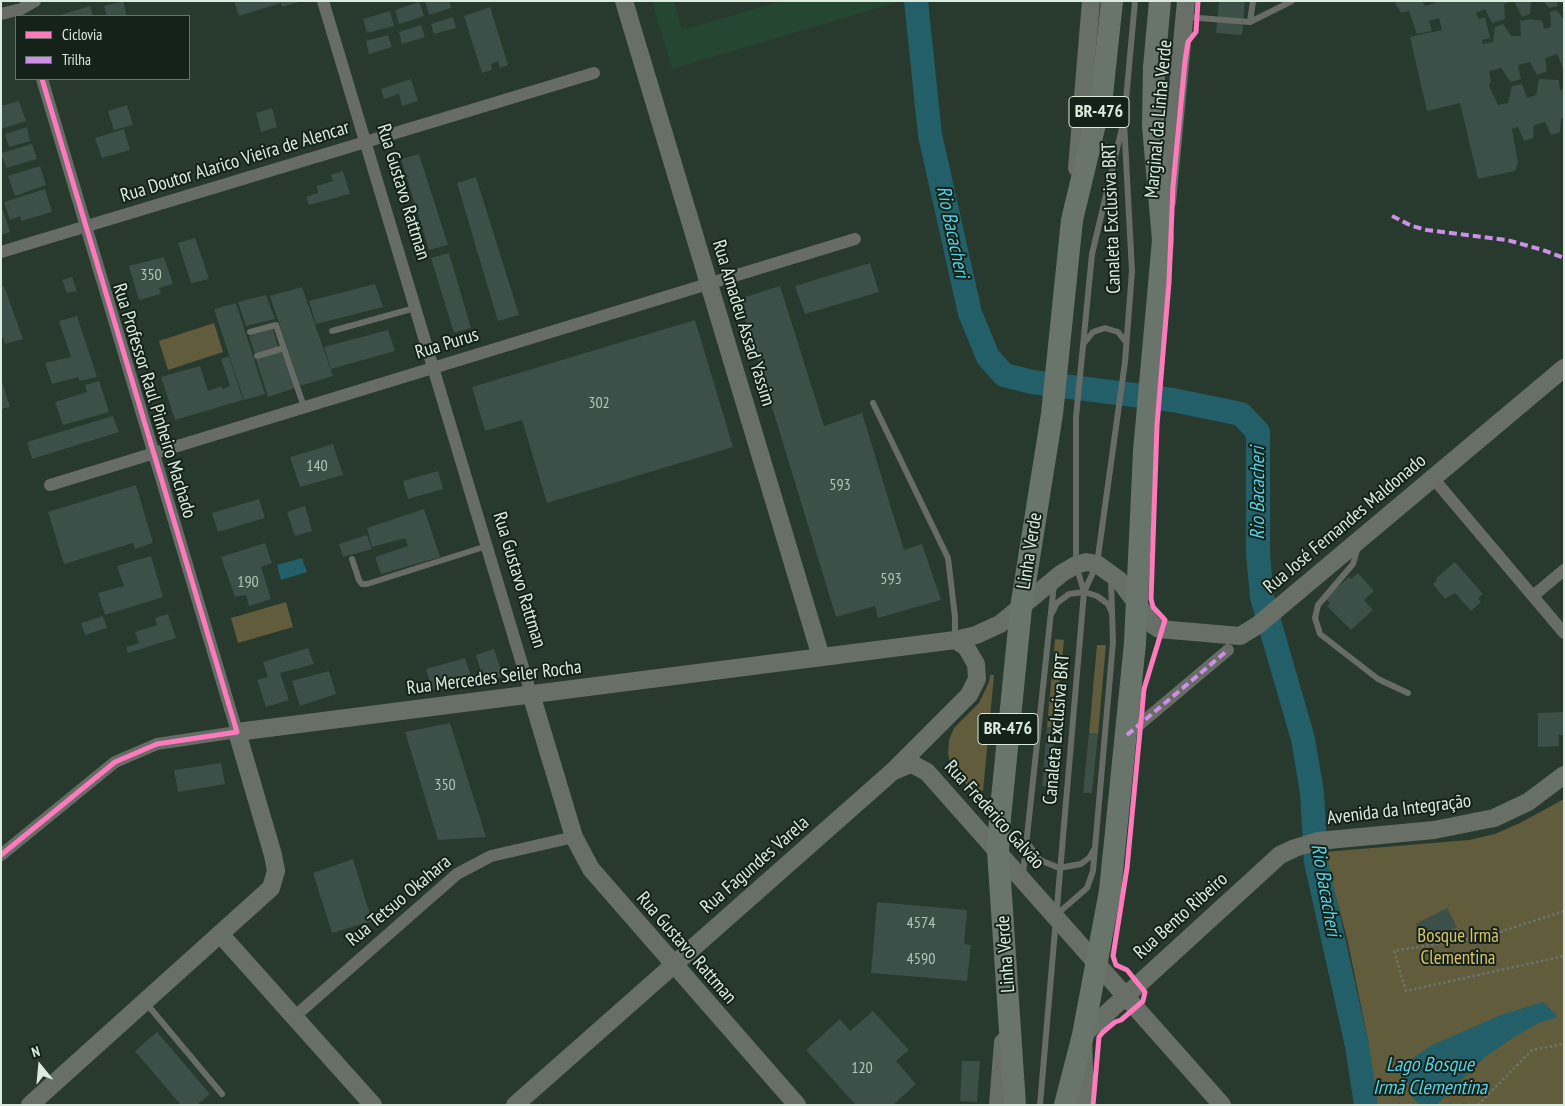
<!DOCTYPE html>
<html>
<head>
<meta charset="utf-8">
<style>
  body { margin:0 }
  #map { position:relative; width:1565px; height:1106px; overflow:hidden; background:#28392e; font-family:"PT Sans Narrow",sans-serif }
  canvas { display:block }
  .frame { position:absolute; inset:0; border:2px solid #dbecdf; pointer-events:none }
  .legend { position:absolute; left:15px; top:15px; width:175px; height:65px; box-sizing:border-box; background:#152219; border:1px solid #647368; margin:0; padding:6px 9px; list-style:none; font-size:15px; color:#dbecdf }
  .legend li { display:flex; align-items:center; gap:10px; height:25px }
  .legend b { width:25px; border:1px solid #647368 }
  .north { position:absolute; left:15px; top:1041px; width:50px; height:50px; -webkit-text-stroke:4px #152219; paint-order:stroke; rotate:343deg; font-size:14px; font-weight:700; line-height:20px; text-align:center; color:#dbecdf }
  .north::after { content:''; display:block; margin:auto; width:18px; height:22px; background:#dbecdf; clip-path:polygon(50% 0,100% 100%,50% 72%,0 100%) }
</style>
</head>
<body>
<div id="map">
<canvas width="1565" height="1106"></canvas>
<div class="frame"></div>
<ul class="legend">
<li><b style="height:6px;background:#fd7abc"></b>Ciclovia</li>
<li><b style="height:6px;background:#ce8fe9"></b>Trilha</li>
</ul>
<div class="north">N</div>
</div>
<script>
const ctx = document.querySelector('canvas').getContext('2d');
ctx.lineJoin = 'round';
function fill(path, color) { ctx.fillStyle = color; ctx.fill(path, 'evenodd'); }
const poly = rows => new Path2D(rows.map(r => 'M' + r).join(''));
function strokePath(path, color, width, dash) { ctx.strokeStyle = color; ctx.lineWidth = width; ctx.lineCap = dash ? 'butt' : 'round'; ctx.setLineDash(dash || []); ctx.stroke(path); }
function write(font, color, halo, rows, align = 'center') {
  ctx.font = font + ' "PT Sans Narrow",sans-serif'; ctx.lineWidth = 4; ctx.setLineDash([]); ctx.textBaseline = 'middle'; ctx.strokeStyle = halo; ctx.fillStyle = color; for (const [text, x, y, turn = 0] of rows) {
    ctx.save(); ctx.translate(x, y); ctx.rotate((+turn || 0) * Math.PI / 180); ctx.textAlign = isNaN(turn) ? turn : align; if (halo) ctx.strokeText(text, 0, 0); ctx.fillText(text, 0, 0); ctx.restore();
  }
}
fill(poly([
  [652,1,674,1,682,30,782,1,898,2,672,69]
]), '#254731');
fill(poly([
  [214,323,223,352,168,370,159,341],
  [286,602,293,627,238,643,231,618],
  [1055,639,1064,640,1055,728,1047,727],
  [1097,645,1106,645,1098,734,1089,733],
  [990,675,994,675,983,791,967,785,951,767,948,754,949,740,954,728,979,703,989,682],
  [1564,799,1564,1105,1377,1105,1368,1040,1347,938,1324,852,1469,840,1495,834,1520,823]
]), '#615c3b');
fill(poly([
  [302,558,307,572,281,580,277,565],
  [1543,1002,1558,1017,1538,1023,1511,1039,1485,1057,1436,1105,1421,1105,1412,1097,1404,1069,1412,1059,1432,1045,1501,1015]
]), '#235f69');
strokePath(poly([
  [916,1,930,135,970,313,988,357,1004,375,1032,382,1173,400,1241,414,1258,432,1258,554,1262,597,1303,739,1312,793,1316,862,1357,1046,1366,1105]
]), '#235f69', 24);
fill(poly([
  [123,1,127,16,107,16,104,6],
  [234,1,298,1,298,2,282,7,281,3,239,16],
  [425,1,449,1,451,8,429,15],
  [1219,1,1245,1,1242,35,1216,33],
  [1394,1,1422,1,1425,6,1435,3,1435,1,1531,1,1530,14,1522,17,1514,1,1504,4,1505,19,1492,23,1485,9,1476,13,1479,19,1485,17,1490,38,1482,40,1483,44,1493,42,1495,27,1503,24,1511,36,1521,36,1520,21,1531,19,1542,21,1544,29,1551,27,1550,12,1557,10,1564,20,1564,70,1557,54,1545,58,1547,71,1537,75,1530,62,1518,65,1521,79,1511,82,1501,68,1489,71,1491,81,1489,86,1498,105,1508,103,1512,86,1522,84,1527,98,1536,95,1539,79,1559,80,1560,90,1564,89,1564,117,1561,118,1560,132,1551,135,1545,122,1534,125,1533,138,1524,141,1518,127,1512,129,1518,163,1515,171,1478,179,1460,103,1427,111,1410,37,1442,30,1439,18,1429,21,1432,31,1417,34,1409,11,1401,13],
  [1543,1,1557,1,1558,6,1549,8],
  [419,2,424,16,399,24,395,10],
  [90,6,93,16,57,16],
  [490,7,508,65,500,68,498,61,491,64,492,70,482,73,464,16],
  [390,11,394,26,367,33,363,19],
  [453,17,456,28,434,34,431,24],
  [421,25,425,37,402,44,399,32],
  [388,35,392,47,369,54,366,41],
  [411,79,418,101,402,106,399,94,384,99,381,89],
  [19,101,26,121,1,129,1,106],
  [127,105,133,125,114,130,108,111],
  [272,108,277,127,261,132,256,113],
  [27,127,30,141,9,147,5,134],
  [124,129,130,150,102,158,95,138],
  [32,144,37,159,6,168,1,153],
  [419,154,448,245,429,250,401,159],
  [40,166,46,185,15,196,8,176],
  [343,171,350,194,309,205,306,197,318,193,317,186,333,181,331,175],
  [476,177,519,315,498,321,457,183],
  [45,189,52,212,21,221,20,216,10,220,4,202],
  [1,205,10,232,1,235],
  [195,238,209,279,191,283,178,243],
  [449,253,471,328,454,333,431,258],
  [164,257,173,284,159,288,161,294,139,300,129,266],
  [870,263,879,292,805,314,795,286],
  [72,277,77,291,67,293,62,280],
  [375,284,383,307,316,324,309,301],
  [4,286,23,339,5,344,1,333,1,287],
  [780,286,824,426,862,413,904,550,922,544,941,600,878,618,875,606,836,617,739,299],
  [302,287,333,376,300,386,270,296],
  [266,295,275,319,246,326,238,302],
  [236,303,265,394,244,400,214,309],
  [77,316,97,377,80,381,78,377,52,384,45,363,71,357,59,321],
  [695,320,733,447,547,503,522,420,485,431,472,387],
  [273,329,278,347,255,354,249,336],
  [388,330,395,351,331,369,324,347],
  [282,351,295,388,268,397,256,359],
  [229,356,243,400,175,420,161,377,200,366,208,391,222,386,222,389,230,386,221,359],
  [1,379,10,407,1,409],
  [99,381,109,412,63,425,55,402,87,392,85,385],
  [113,416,119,432,32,459,27,442],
  [333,444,343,475,300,487,290,457],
  [438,471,443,489,408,499,403,481],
  [136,485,153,543,135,549,133,543,64,564,48,512],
  [259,499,265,518,218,532,212,513],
  [305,506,312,531,295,536,287,512],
  [424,509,440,557,381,574,375,557,408,546,405,538,372,547,367,528],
  [367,535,372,549,343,557,339,544],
  [265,543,272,563,261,567,271,599,249,606,246,595,235,597,221,557],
  [151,556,163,597,105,615,98,593,124,586,117,566],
  [1455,562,1483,594,1478,598,1481,602,1471,611,1455,593,1445,599,1433,584,1437,580,1436,578],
  [1358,573,1374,591,1364,600,1373,610,1351,630,1327,606,1330,603,1325,598,1349,577,1351,579],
  [168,614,176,638,128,653,126,647,139,643,135,632,157,625,155,618],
  [103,616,107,628,85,635,81,623],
  [308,648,314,664,280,673,289,700,266,707,257,680,268,677,263,662],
  [494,649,503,676,484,682,476,655],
  [465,658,472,679,432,690,426,669],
  [329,671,336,694,300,706,292,681],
  [1564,712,1564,735,1558,735,1559,746,1538,747,1538,713],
  [450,723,486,837,438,840,405,732],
  [1047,727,1055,728,1050,787,1042,786],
  [1089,733,1098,734,1092,793,1083,793],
  [221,763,225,784,178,792,174,770],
  [353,859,372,921,332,933,313,873],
  [877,902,967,910,964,944,971,945,967,981,871,973],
  [1447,908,1457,927,1426,943,1416,924],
  [873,1011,909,1050,896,1061,916,1084,893,1105,856,1105,806,1050,840,1019,850,1031],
  [157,1032,210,1094,197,1105,181,1105,135,1051],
  [962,1061,980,1061,977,1102,960,1101]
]), '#3c4f48');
strokePath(poly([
  [1564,911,1491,935,1394,951,1406,991,1564,956],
  [1478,1105,1532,1050,1564,1044]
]), '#6d746d', 2.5, [2.5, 2.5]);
strokePath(poly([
  [1186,17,1250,22,1292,1],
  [1250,22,1253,1],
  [332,331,415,308],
  [250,332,276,325,304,407],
  [1085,342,1093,332,1105,328,1118,332,1126,342],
  [257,356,284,348],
  [873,403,948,558,955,617,955,639],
  [1358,547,1353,564,1318,605,1315,618,1320,634,1378,679,1408,693],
  [352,559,359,580,362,584,367,584,487,546],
  [1084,592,1076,565,1076,417,1092,254,1122,128],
  [1052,613,1057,603,1069,594,1084,592,1097,596,1108,604,1112,613],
  [1027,842,1040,860,1059,868,1081,864,1090,857,1093,851],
  [1023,874,1054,584],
  [1056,915,1087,888,1093,871,1113,642,1111,579],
  [146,1003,222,1094],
  [1040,1105,1084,592,1097,564,1125,362,1132,271,1124,122,1135,1]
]), '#676c66', 6);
strokePath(poly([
  [323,1,531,694],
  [1,14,21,9,35,1],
  [1,252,594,73],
  [1433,478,1564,633],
  [50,485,855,239],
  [1533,596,1564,570],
  [1127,735,1228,650],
  [1,855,115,762,157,744,237,732,42,79],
  [294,1017,457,874,491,856,574,837]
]), '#676c66', 12);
strokePath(poly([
  [624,1,821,657],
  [1077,168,1091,1],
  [1167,202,1186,1],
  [531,694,574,837,591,869,797,1105],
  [894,771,908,765,914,765,927,772,1222,1105],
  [221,935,373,1105],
  [30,1105,271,888,276,871,273,855,237,732,955,640,976,635,1000,624,1062,573,1076,565,1086,562,1097,564,1119,580,1153,625,1159,629,1240,636,1258,625,1564,368],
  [515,1105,892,772,969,695,977,679,976,664,966,647,955,640],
  [998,1105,1003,1042],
  [1085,1105,1083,1035,1280,855,1295,848,1318,841,1434,830,1494,818,1528,802,1564,775]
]), '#686f67', 18);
strokePath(poly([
  [1015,1105,998,851,1000,818,1021,608,1052,414,1072,220,1102,95,1112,1],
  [1065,1105,1083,1035,1110,891,1135,643,1144,451,1163,240,1153,126,1154,67,1160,1]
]), '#69746a', 22);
strokePath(poly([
  [1392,216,1412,226,1427,230,1507,240,1543,250,1564,258],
  [1127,735,1228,650]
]), '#ce8fe9', 4, [8, 4]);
strokePath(poly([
  [1,855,115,762,157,744,237,732,42,79],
  [1093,1105,1099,1037,1103,1032,1115,1022,1121,1020,1143,1001,1145,992,1127,970,1116,965,1113,956,1127,868,1144,689,1165,620,1153,607,1151,599,1157,425,1169,282,1173,186,1185,61,1188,42,1196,32,1198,1]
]), '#fd7abc', 5);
write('16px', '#b3c5b9', null, [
  ["350",151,275],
  ["302",599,403],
  ["140",317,466],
  ["593",840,485],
  ["593",891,579],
  ["190",248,582],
  ["350",445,785],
  ["4574",921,923],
  ["4590",921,959],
  ["120",862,1068]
]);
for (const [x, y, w] of [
  [1099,112,60],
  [1008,729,60]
]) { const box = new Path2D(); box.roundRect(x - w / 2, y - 15.5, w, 31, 4); ctx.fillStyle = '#152219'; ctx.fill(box); strokePath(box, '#dbecdf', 1); }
write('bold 18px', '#dbecdf', null, [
  ["BR-476",1099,112],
  ["BR-476",1008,729]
]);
write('19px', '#dbecdf', '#152219', [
  ["Marginal da Linha Verde",1159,119,-85],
  ["Rua Doutor Alarico Vieira de Alencar",235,162,-17],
  ["Rua Gustavo Rattman",403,192,73],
  ["Canaleta Exclusiva BRT",1112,218,-92],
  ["Rua Amadeu Assad Yassim",743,323,73],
  ["Rua Purus",447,344,-17],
  ["Rua Professor Raul Pinheiro Machado",154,401,73],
  ["Rua José Fernandes Maldonado",1345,524,-40],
  ["Linha Verde",1030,551,-81],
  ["Rua Gustavo Rattman",519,580,73],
  ["Rua Mercedes Seiler Rocha",494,678,-7],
  ["Canaleta Exclusiva BRT",1057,729,-85],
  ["Avenida da Integração",1399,810,-7],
  ["Rua Frederico Galvão",994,815,48],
  ["Rua Fagundes Varela",755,865,-41],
  ["Rua Tetsuo Okahara",399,901,-40],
  ["Rua Bento Ribeiro",1181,916,-42],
  ["Rua Gustavo Rattman",686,948,49],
  ["Linha Verde",1006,954,-94]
]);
write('19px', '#dbc46a', '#152219', [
  ["Bosque Irmã",1458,937],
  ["Clementina",1458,959]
]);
write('italic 20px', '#55d2e8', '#152219', [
  ["Rio Bacacheri",952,232,78],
  ["Rio Bacacheri",1258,493,-90],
  ["Rio Bacacheri",1325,890,80],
  ["Lago Bosque",1430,1065],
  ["Irmã Clementina",1430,1088]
]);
</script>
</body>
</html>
